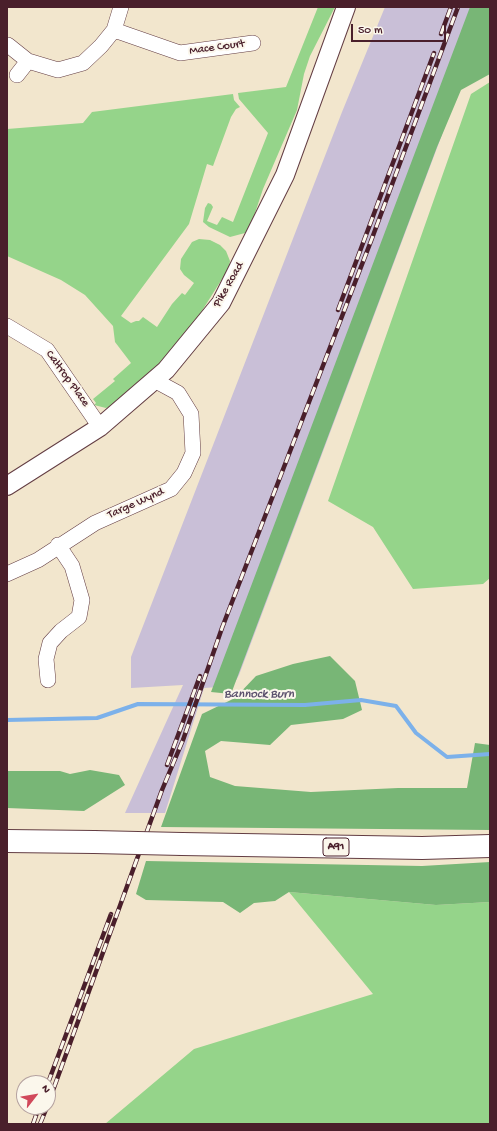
<!DOCTYPE html>
<html>
<head>
<meta charset="utf-8">
<style>
  body { margin:0 }
  #map { position:relative; width:497px; height:1131px; overflow:hidden; background:#f2e6cd; font-family:"Gochi Hand",sans-serif }
  canvas { display:block }
  .frame { position:absolute; inset:0; border:8px solid #4a1f2b; pointer-events:none }
  .north { position:absolute; left:16px; top:1075px; width:40px; height:40px; box-sizing:border-box; background:#fbf7ec; border:1px solid #b4a19f; border-radius:50%; rotate:59deg; font-size:11px; font-weight:700; line-height:16px; text-align:center; color:#4a1f2b }
  .north::after { content:''; display:block; margin:auto; width:14px; height:18px; background:#d1495b; clip-path:polygon(50% 0,100% 100%,50% 72%,0 100%) }
  .scale { position:absolute; left:351px; top:24px; width:95px; height:18px; box-sizing:border-box; border:2px solid #4a1f2b; border-top:0; padding-left:5px; font-size:12px; line-height:14px; white-space:nowrap; color:#4a1f2b; -webkit-text-stroke:3px #fbf7ec; paint-order:stroke }
</style>
</head>
<body>
<div id="map">
<canvas width="497" height="1131"></canvas>
<div class="frame"></div>
<div class="north">N</div>
<div class="scale">50 m</div>
</div>
<script>
const ctx = document.querySelector('canvas').getContext('2d');
ctx.lineJoin = 'round';
function fill(path, color) { ctx.fillStyle = color; ctx.fill(path, 'evenodd'); }
const poly = rows => new Path2D(rows.map(r => 'M' + r).join(''));
function strokePath(path, color, width, dash) { ctx.strokeStyle = color; ctx.lineWidth = width; ctx.lineCap = dash ? 'butt' : 'round'; ctx.setLineDash(dash || []); ctx.stroke(path); }
function write(font, color, halo, rows, align = 'center') {
  ctx.font = font + ' "Gochi Hand",sans-serif'; ctx.lineWidth = 4; ctx.setLineDash([]); ctx.textBaseline = 'middle'; ctx.strokeStyle = halo; ctx.fillStyle = color; for (const [text, x, y, turn = 0] of rows) {
    ctx.save(); ctx.translate(x, y); ctx.rotate((+turn || 0) * Math.PI / 180); ctx.textAlign = isNaN(turn) ? turn : align; if (halo) ctx.strokeText(text, 0, 0); ctx.fillText(text, 0, 0); ctx.restore();
  }
}
fill(poly([
  [385,7,490,7,239,675,233,686,204,688,165,813,125,813,183,685,131,688,131,657,342,112]
]), '#c9bfd7');
fill(poly([
  [318,7,335,7,310,56,304,74,297,110,263,189,250,228,245,233,230,237,209,227,203,222,205,208,208,203,211,204,213,207,207,221,217,225,222,217,233,222,268,133,239,99,238,93,286,87],
  [490,82,490,578,483,584,413,589,373,527,328,501,471,94],
  [233,94,234,100,240,107,236,109,231,117,213,166,207,164,189,224,121,316,131,323,136,321,139,321,143,317,157,327,172,304,182,293,185,295,194,283,184,275,180,269,181,259,192,242,199,239,210,240,220,245,226,251,230,261,229,268,186,336,173,351,115,405,106,408,94,405,96,403,93,399,115,381,113,379,131,363,115,342,113,326,85,295,61,280,7,256,7,129,83,123,92,112],
  [289,892,436,905,490,902,490,1124,105,1124,194,1049,373,994]
]), '#95d48a');
fill(poly([
  [470,7,490,7,490,74,461,90,437,147,231,694,211,692],
  [330,656,355,681,362,710,343,719,291,725,270,745,221,741,205,751,210,777,235,786,311,792,398,788,467,788,475,743,490,745,490,830,161,827,202,714,235,698,256,676,293,664],
  [90,770,119,775,125,785,84,811,7,808,7,771,60,771,70,774],
  [146,861,422,866,490,862,490,902,436,905,289,892,275,901,254,903,240,913,223,902,146,900,136,894]
]), '#78b676');
strokePath(poly([
  [7,720,97,718,138,704,305,705,361,700,396,706,416,733,447,757,490,754]
]), '#7cb1ea', 4);
const minor = poly([
  [114,30,180,53,253,43],
  [8,45,28,61,58,70,83,63,101,46,114,30,121,7],
  [17,75,28,61],
  [7,326,47,350,100,427],
  [7,574,38,560,95,523,171,489,184,473,193,453,191,414,178,393,154,380],
  [48,680,46,659,50,643,61,631,79,617,82,600,72,566,58,545]
]);
const tertiary = poly([
  [7,486,100,427,166,370,221,303,285,175,346,7]
]);
const primary = poly([
  [7,841,94,842],
  [182,844,422,848,490,846]
]);
strokePath(minor, '#633d43', 16);
strokePath(tertiary, '#633d43', 20);
strokePath(primary, '#633d43', 24);
strokePath(minor, '#fff', 15);
strokePath(tertiary, '#fff', 18);
strokePath(primary, '#fff', 22);
const rail = poly([
  [441,34,451,7],
  [338,310,434,53],
  [167,765,200,676],
  [48,1083,111,914],
  [48,1104,162,790,183,740,222,628,371,241,458,7],
  [33,1124,39,1107],
  [40,1124,47,1107]
]);
strokePath(rail, '#4a1f2b', 4.5);
strokePath(rail, '#fbf7ec', 3, [9]);
const primaryBridge = poly([
  [94,842,182,844]
]);
strokePath(primaryBridge, '#633d43', 24, []);
strokePath(primaryBridge, '#fff', 22);
for (const [x, y, w] of [
  [336,847,26]
]) { const box = new Path2D(); box.roundRect(x - w / 2, y - 9, w, 18, 3); ctx.fillStyle = '#fbf7ec'; ctx.fill(box); strokePath(box, '#4a1f2b', 1); }
write('bold 11px', '#4a1f2b', null, [
  ["A91",336,847]
]);
write('12px', '#4a1f2b', '#fbf7ec', [
  ["Mace Court",217,48,-8],
  ["Pike Road",229,285,-60],
  ["Caltrop Place",67,379,54],
  ["Targe Wynd",136,504,-24]
]);
write('italic 13px', '#5c526e', '#fbf7ec', [
  ["Bannock Burn",259,695]
]);
</script>
</body>
</html>
